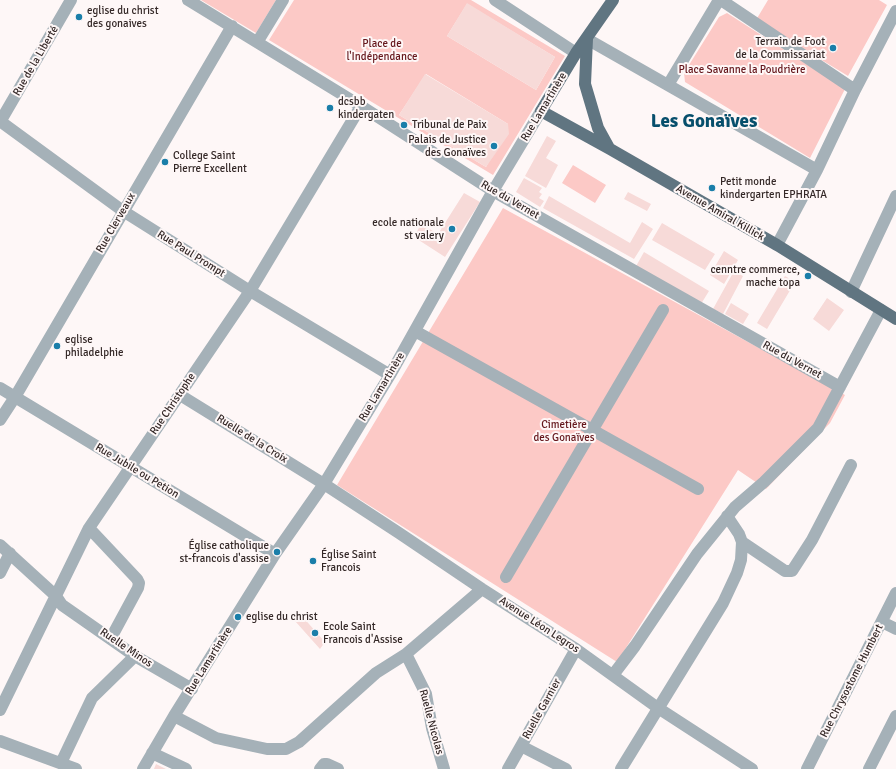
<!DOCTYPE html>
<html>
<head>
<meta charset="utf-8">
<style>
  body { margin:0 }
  canvas { display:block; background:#fef7f7 }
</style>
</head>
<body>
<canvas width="896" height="769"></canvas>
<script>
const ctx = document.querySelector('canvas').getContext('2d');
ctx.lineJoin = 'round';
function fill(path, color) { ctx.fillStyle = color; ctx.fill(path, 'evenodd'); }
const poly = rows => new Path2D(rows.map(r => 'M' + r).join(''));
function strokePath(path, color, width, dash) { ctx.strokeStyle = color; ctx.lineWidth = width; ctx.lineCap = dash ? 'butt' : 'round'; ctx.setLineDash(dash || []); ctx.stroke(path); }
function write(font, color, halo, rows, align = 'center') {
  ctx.font = font + ' Signika,sans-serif'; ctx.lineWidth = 4; ctx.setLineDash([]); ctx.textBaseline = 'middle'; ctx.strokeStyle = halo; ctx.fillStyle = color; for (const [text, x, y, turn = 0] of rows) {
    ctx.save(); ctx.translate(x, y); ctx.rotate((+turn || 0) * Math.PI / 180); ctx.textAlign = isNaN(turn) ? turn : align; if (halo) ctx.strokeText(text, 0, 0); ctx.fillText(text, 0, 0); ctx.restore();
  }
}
fill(poly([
  [201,0,276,0,256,33],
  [294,0,471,0,565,56,493,175,269,40],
  [467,4,555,57,536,90,447,36],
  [426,74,508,124,486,167,399,115],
  [768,0,879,0,887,5,848,76,756,20],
  [727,13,845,89,810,158,685,82,684,73,719,17],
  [573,165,606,185,595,203,562,183],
  [503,208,845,395,830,423,766,489,738,470,617,662,337,485]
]), '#fcc9c6');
fill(poly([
  [467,3,555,57,536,90,447,36],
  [425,74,508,124,509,134,486,167,399,115],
  [547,136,556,141,546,158,558,165,546,188,525,176],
  [524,178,542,188,539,192,542,194,539,198,544,201,540,207,516,192],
  [628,192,651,204,647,211,624,199],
  [464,193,480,202,445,257,414,237,421,224,438,234],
  [549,196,630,243,642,222,653,229,634,259,543,208],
  [662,223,715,254,705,270,652,240],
  [724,251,738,260,724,284,710,275],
  [644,252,709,291,701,304,635,268],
  [734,271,743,276,723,314,713,309],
  [785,276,792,280,789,285,792,287,767,329,757,323],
  [827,298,844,310,829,331,813,319],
  [731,303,749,314,743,324,725,314],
  [301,615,325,642,320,649,295,621],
  [156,764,166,769,154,769]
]), '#f7dad8');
strokePath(poly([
  [188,0,361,106,493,191,840,387],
  [495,0,576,53],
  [721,0,855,90],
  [587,39,817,170],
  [258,41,283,0],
  [668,85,719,0],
  [0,121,123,211,250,291,390,375],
  [0,122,71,0],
  [777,245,817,170,855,90,896,11],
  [851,292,896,196],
  [415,331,698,489],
  [0,388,275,554],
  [180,395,324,484,399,533,482,589,576,649,658,708,752,769],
  [0,420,15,397,232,26],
  [89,528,137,579,139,583,138,588,111,638],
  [742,542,785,571,792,571,812,540,851,465],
  [0,545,56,596,62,605,135,656,192,689],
  [0,573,10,553],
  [506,577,663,310],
  [882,622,896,629],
  [406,654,426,694,432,728,444,769],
  [613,675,635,646,697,554,735,507,764,482,818,428,881,310],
  [0,710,89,528,250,291,361,106],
  [174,716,216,738,267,749,286,749,299,742,376,673,406,654,482,589],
  [0,741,76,769],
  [521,746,566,769],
  [152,753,186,769],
  [61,763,92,698,135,656],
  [143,769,174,716,275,554,324,484,390,375,493,191,541,111],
  [320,769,324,764,327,764,338,769],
  [508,769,576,649],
  [621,769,723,603,737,573,741,560,742,542,739,534,727,516],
  [807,769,896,593],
  [869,769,896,716]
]), '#a5b1b8', 12);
strokePath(poly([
  [613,0,576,53,541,111,610,149,777,245,896,319],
  [587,39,585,84,598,128,609,148]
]), '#607581', 12);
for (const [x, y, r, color] of [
  [79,17,4,"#1a7ea9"],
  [833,48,4,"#1a7ea9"],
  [330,108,4,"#1a7ea9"],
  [404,125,4,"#1a7ea9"],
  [494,146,4,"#1a7ea9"],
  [165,162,4,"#1a7ea9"],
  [712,188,4,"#1a7ea9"],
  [452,229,4,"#1a7ea9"],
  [808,276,4,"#1a7ea9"],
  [57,346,4,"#1a7ea9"],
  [277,552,4,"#1a7ea9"],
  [313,561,4,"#1a7ea9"],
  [238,617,4,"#1a7ea9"],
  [315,633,4,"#1a7ea9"]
]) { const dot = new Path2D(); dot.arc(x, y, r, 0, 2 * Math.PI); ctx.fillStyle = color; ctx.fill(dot); strokePath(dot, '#fef7f7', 1.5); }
write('11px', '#342827', '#fef7f7', [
  ["eglise du christ",87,11],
  ["des gonaives",87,24],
  ["Terrain de Foot",825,42,"right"],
  ["de la Commissariat",825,55,"right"],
  ["dcsbb",338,102],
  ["kindergaten",338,115],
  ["Tribunal de Paix",412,125],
  ["Palais de Justice",486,140,"right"],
  ["des Gonaïves",486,153,"right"],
  ["College Saint",173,156],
  ["Pierre Excellent",173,169],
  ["Petit monde",720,182],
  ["kindergarten EPHRATA",720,195],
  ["ecole nationale",444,223,"right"],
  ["st valery",444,236,"right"],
  ["cenntre commerce,",800,270,"right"],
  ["mache topa",800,283,"right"],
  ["eglise",65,340],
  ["philadelphie",65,353],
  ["Église catholique",269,546,"right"],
  ["st-francois d'assise",269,559,"right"],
  ["Église Saint",321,555],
  ["Francois",321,568],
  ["eglise du christ",246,617],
  ["Ecole Saint",323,627],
  ["Francois d'Assise",323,640]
], 'left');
write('11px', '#65161b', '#fef7f7', [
  ["Place de",382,44],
  ["l'Indépendance",382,57],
  ["Place Savanne la Poudrière",742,70],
  ["Cimetière",564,425],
  ["des Gonaïves",564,438]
]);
write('11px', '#342827', '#fef7f7', [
  ["Rue de la Liberté",36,61,-60],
  ["Rue Lamartinère",544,107,-59],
  ["Rue du Vernet",510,200,30],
  ["Avenue Amiral Killick",720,213,30],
  ["Rue Clerveaux",116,223,-60],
  ["Rue Paul Prompt",191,254,32],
  ["Rue du Vernet",792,360,29],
  ["Rue Lamartinère",382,387,-59],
  ["Rue Christophe",173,404,-56],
  ["Ruelle de la Croix",252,439,32],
  ["Rue Jubile ou Petion",137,471,31],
  ["Avenue Léon Legros",539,625,33],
  ["Ruelle Minos",126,648,34],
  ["Rue Lamartinère",209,661,-58],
  ["Rue Chrysostome Humbert",852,681,-63],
  ["Ruelle Garnier",542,709,-61],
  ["Ruelle Nicolas",431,722,75]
]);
write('bold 19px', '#074f6c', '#fef7f7', [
  ["Les Gonaïves",704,122]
]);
</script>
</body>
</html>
